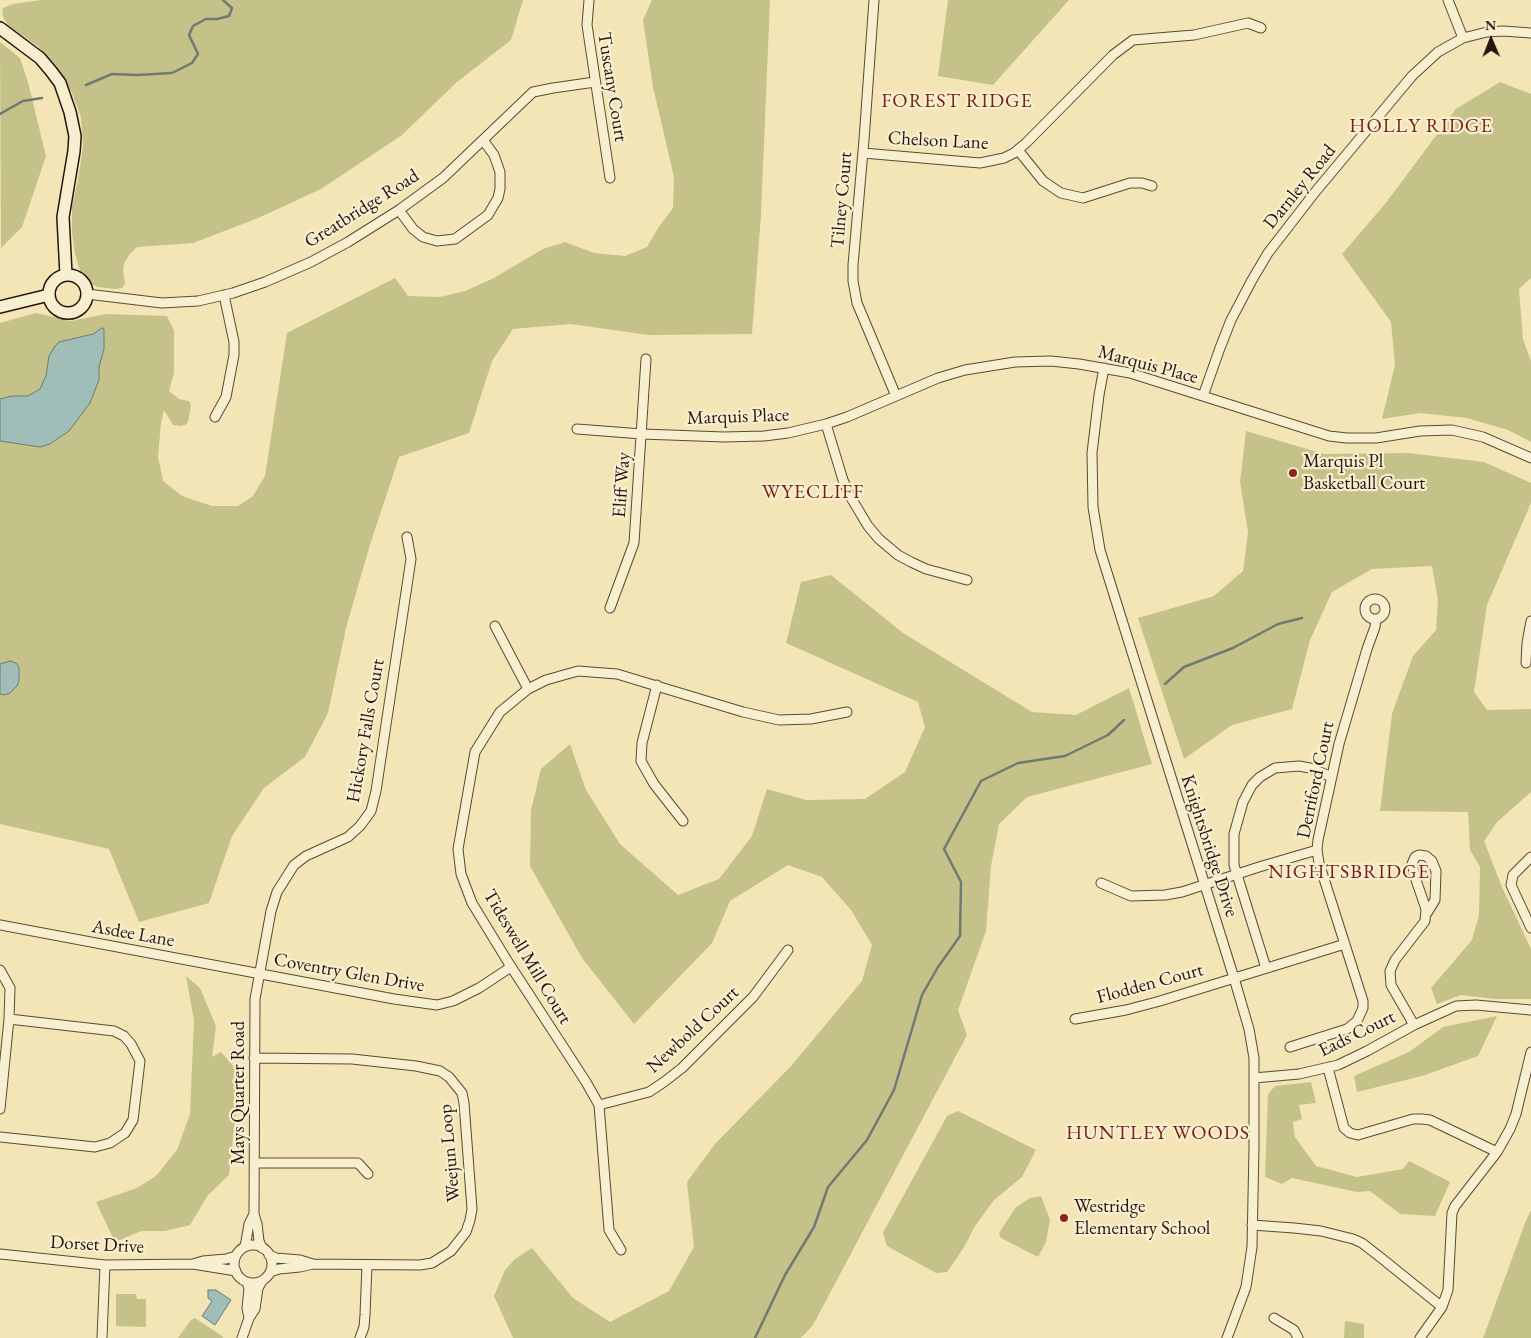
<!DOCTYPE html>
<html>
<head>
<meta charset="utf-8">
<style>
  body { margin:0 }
  #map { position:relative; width:1531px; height:1338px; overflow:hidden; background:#f4e5b6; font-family:"EB Garamond",serif }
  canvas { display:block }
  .north { position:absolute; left:1466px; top:15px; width:50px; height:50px; -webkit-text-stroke:4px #f8eed0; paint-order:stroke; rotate:359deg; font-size:14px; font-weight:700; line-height:20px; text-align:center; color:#26150e }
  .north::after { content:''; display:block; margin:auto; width:18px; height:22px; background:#26150e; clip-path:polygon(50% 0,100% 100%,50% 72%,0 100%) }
</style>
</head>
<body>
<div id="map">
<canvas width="1531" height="1338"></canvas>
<div class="north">N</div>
</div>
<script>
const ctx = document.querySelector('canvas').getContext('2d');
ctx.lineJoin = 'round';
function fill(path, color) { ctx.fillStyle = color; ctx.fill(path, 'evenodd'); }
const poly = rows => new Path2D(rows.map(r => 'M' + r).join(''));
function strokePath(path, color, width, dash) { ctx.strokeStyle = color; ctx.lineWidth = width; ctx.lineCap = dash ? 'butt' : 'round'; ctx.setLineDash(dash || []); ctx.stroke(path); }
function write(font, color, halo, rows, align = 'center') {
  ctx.font = font + ' "EB Garamond",serif'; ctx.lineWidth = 4.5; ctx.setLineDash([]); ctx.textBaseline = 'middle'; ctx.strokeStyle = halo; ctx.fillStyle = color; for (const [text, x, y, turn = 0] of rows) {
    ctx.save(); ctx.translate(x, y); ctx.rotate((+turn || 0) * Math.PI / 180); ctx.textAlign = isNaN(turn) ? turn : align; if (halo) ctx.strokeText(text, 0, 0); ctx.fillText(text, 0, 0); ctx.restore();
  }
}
fill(poly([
  [42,0,523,0,511,40,457,82,402,135,321,189,256,219,193,243,137,247,129,255,124,264,123,271,125,284,122,288,115,289,98,287,87,282,80,271,75,254,72,232,72,206,78,180,83,146,81,117,71,91,39,47,8,26,2,14,3,8,13,4],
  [652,0,770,0,761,215,752,334,648,335,571,324,513,329,492,361,469,433,399,457,369,548,346,628,328,713,305,757,264,788,232,836,209,903,139,922,109,849,0,824,0,323,36,313,71,321,106,314,167,316,174,331,174,373,169,391,179,399,189,401,191,405,188,422,185,425,181,426,173,425,164,410,161,423,158,457,163,481,182,496,212,506,238,506,253,496,265,476,287,333,395,278,408,296,440,297,465,291,494,278,543,249,565,242,594,253,625,256,647,247,658,228,673,208,674,177,653,87,643,20],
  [948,0,1069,0,993,85,938,76],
  [0,42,20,58,28,82,46,156,22,227,1,248],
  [1500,82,1531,94,1531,278,1519,289,1523,339,1531,361,1531,442,1508,430,1467,418,1420,413,1382,419,1395,365,1391,322,1342,254,1385,204,1456,109],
  [1246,431,1324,454,1408,453,1484,462,1531,483,1531,503,1487,605,1474,692,1487,710,1531,709,1531,792,1497,822,1484,841,1502,887,1531,949,1531,999,1495,999,1461,995,1437,1004,1431,988,1472,940,1479,915,1480,867,1470,850,1468,812,1380,811,1392,714,1413,656,1436,630,1438,600,1432,566,1372,569,1332,592,1310,640,1292,709,1232,725,1184,759,1138,618,1214,596,1243,571,1248,532,1240,482],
  [831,575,903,633,1032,712,1076,715,1129,688,1152,764,1027,797,999,824,991,866,986,931,958,1010,967,1035,813,1325,801,1338,513,1338,494,1296,505,1270,515,1259,532,1248,573,1298,610,1322,669,1291,694,1247,687,1182,715,1144,792,1065,862,981,872,945,851,910,822,877,788,865,730,901,712,943,634,1024,582,958,530,866,531,810,541,769,570,744,586,790,620,844,678,895,719,879,752,836,767,789,806,800,865,799,905,772,925,727,918,702,786,643,801,582],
  [186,976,200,988,216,1026,212,1057,221,1052,236,1069,236,1110,229,1175,208,1195,190,1225,165,1231,142,1231,115,1242,96,1202,137,1188,156,1176,177,1150,190,1114,194,1020],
  [1497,1016,1478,1056,1422,1076,1357,1092,1354,1076,1409,1052,1443,1027],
  [1311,1082,1316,1103,1299,1105,1302,1119,1293,1122,1295,1137,1316,1166,1357,1177,1403,1169,1409,1161,1450,1182,1435,1216,1400,1214,1370,1191,1357,1192,1292,1178,1282,1184,1265,1177,1268,1094,1275,1086],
  [958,1111,1036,1150,1022,1177,994,1200,975,1226,963,1249,947,1272,936,1273,887,1246,883,1233,947,1116],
  [1041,1196,1050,1220,1046,1242,1038,1257,1001,1238,999,1233,1016,1207,1030,1198],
  [1531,1210,1531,1338,1483,1338,1525,1223],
  [116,1294,136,1294,137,1299,146,1299,146,1327,116,1326],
  [195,1318,222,1336,223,1338,178,1338,191,1320],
  [1345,1321,1364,1324,1364,1338,1344,1338]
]), '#c4c288');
const water = poly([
  [102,328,104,329,104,349,99,367,99,380,90,403,69,431,50,444,40,447,0,441,0,399,12,396,28,396,40,389,46,376,49,356,55,346,59,342,93,334,102,328],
  [10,661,16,663,19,667,19,681,17,686,10,693,4,695,0,694,0,664,10,661],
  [208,1290,216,1290,231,1300,215,1325,202,1316,212,1301,208,1298,208,1290]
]);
fill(water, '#a0bdb8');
strokePath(water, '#6f7a74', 1);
strokePath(poly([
  [86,85,112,74,137,75,172,73,192,63,198,54,189,35,193,26,206,19,217,19,229,16,232,8,223,0],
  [0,114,23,101,42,98],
  [1165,684,1184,667,1233,648,1278,624,1302,618],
  [755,1338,785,1275,814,1227,828,1187,867,1140,894,1090,922,995,938,967,960,936,961,882,944,849,981,781,1018,763,1065,756,1108,735,1124,720]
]), '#6f7a74', 2.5);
const street = poly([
  [589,0,587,25,610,178],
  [874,0,864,140,853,265,853,281,857,303,896,396],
  [1448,0,1463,38],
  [1018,150,1043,181,1061,193,1083,198,1130,183,1142,183,1152,186],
  [863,153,980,163,1004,158,1014,153,1026,143,1113,55,1133,40,1194,35,1248,23,1261,28],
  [399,210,413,229,423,237,437,241,455,239,488,215,498,198,500,189,500,172,494,155,483,140],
  [87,294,162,303,198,301,233,293,265,282,311,262,348,242,399,210,443,178,533,92,553,88,595,82],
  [1104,368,1099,395,1092,453,1093,507,1100,550,1234,978,1249,1029,1254,1058,1254,1147,1252,1247,1246,1287,1227,1338],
  [1203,396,1220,348,1231,320,1252,280,1268,253,1316,191,1412,76,1438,52,1463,38,1487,32,1503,31,1531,33],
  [215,417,226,397,234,355,234,342,224,295],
  [826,424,843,480,850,496,868,526,879,539,898,555,911,562,926,569,967,580],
  [577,429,642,434,724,437,764,436,788,433,826,424,847,417,938,378,965,370,1015,362,1051,361,1079,364,1130,373,1329,436,1347,438,1376,438,1420,431,1452,430,1483,437,1531,458],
  '1365 609a10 10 0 1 1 20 0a10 10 0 1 1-20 0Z',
  [610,608,634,543,646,359],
  [495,626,528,689],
  [1526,663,1527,643,1531,621],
  [657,685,642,743,641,761,654,784,683,821],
  [1531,857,1513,875,1511,885,1531,928],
  [1101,883,1131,896,1165,895,1182,892,1259,867,1317,850],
  [0,925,394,999,437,1005,453,1001,479,988,511,967],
  [1266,968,1234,865,1234,834,1243,802,1252,785,1260,777,1275,768,1299,766,1310,768,1332,777],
  [0,970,10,988,9,1019,0,1109],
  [1075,1019,1126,1010,1160,1001,1345,944],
  [1414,1025,1391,985,1390,971,1395,960,1425,921,1426,909,1416,880,1412,864,1415,857,1419,855,1426,856,1432,861,1436,871,1435,900,1427,913],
  [1290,1047,1347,1029,1357,1021,1363,1008,1363,1001,1319,863,1317,850,1318,840,1339,744,1367,649,1375,627,1376,619],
  [254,1058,352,1059,416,1066,440,1071,449,1077,462,1093,464,1103,472,1209,470,1220,466,1232,451,1251,432,1263,420,1265,313,1264],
  [1328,1068,1344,1128,1350,1133,1358,1135,1413,1119,1422,1119,1430,1120,1497,1152],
  [1254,1078,1299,1074,1338,1065,1367,1051,1414,1025,1456,1006,1476,1005,1531,1010],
  [599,1105,649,1092,664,1082,682,1068,753,997,788,950],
  [0,1137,95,1147,110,1143,125,1133,133,1120,140,1061,131,1044,124,1036,114,1031,9,1019],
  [255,1163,358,1163,368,1174],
  [254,1214,255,999,271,911,277,892,294,865,306,856,348,837,360,826,371,811,376,791,411,559,407,537],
  [1252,1225,1294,1228,1321,1231,1353,1239,1362,1243,1380,1257,1442,1307],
  '234 1264a19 19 0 1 1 38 0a19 19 0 1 1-38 0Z',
  [245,1247,249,1224,254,1214,257,1224,259,1241,262,1248],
  [621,1250,609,1230,599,1105,586,1082,508,962,472,903,461,874,458,849,475,752,500,712,528,689,546,680,578,671,617,674,743,712,779,720,811,719,847,712],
  [0,1254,105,1265,193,1264],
  [269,1255,276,1258,300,1260,313,1264,300,1267,279,1269,270,1272],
  [236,1271,193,1264,203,1261,226,1259,236,1256],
  [247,1282,249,1289,247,1308,249,1318,255,1309,258,1288,262,1281],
  [1274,1318,1294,1330,1298,1338],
  [102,1338,105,1265],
  [242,1338,249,1318],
  [360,1338,364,1327,365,1315,367,1265],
  [1420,1338,1442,1307,1448,1290,1452,1213,1455,1206,1497,1152,1510,1129,1516,1114,1531,1052]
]);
const secondary = poly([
  [0,28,40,58,51,71,60,83,70,112,75,136,74,151,63,217,66,275],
  '49 294a19 19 0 1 1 38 0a19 19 0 1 1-38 0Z',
  [0,307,49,295]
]);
strokePath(street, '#5a4938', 11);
strokePath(secondary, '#26150e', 14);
strokePath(street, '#f8eed0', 9);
strokePath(secondary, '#f8eed0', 11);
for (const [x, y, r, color] of [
  [1293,473,5,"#8f2418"],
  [1064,1218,5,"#8f2418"]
]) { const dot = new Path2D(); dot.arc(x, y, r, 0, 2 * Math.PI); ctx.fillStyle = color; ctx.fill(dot); strokePath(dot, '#f8eed0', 2); }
write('19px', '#26150e', '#f8eed0', [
  ["Tuscany Court",612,87,81],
  ["Chelson Lane",938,141,3],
  ["Darnley Road",1300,187,-51],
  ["Tilney Court",842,200,-85],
  ["Greatbridge Road",362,209,-32],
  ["Marquis Place",1148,365,15],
  ["Marquis Place",738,417,-2],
  ["Eliff Way",622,485,-86],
  ["Hickory Falls Court",366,731,-80],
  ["Derriford Court",1316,780,-78],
  ["Knightsbridge Drive",1209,846,72],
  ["Asdee Lane",133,934,10],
  ["Tideswell Mill Court",527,957,59],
  ["Coventry Glen Drive",349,973,10],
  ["Flodden Court",1150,984,-15],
  ["Newbold Court",693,1030,-43],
  ["Eads Court",1357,1034,-26],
  ["Mays Quarter Road",239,1093,-90],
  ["Weejun Loop",450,1153,-95],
  ["Dorset Drive",97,1245,3]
]);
write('19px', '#26150e', '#f8eed0', [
  ["Marquis Pl",1303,462],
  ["Basketball Court",1303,484],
  ["Westridge",1074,1207],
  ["Elementary School",1074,1229]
], 'left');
ctx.letterSpacing = '1px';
write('20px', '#7a1f14', '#f8eed0', [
  ["FOREST RIDGE",957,102],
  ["HOLLY RIDGE",1421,127],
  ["WYECLIFF",813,493],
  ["NIGHTSBRIDGE",1349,873],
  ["HUNTLEY WOODS",1158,1134]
]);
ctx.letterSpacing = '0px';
</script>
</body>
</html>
